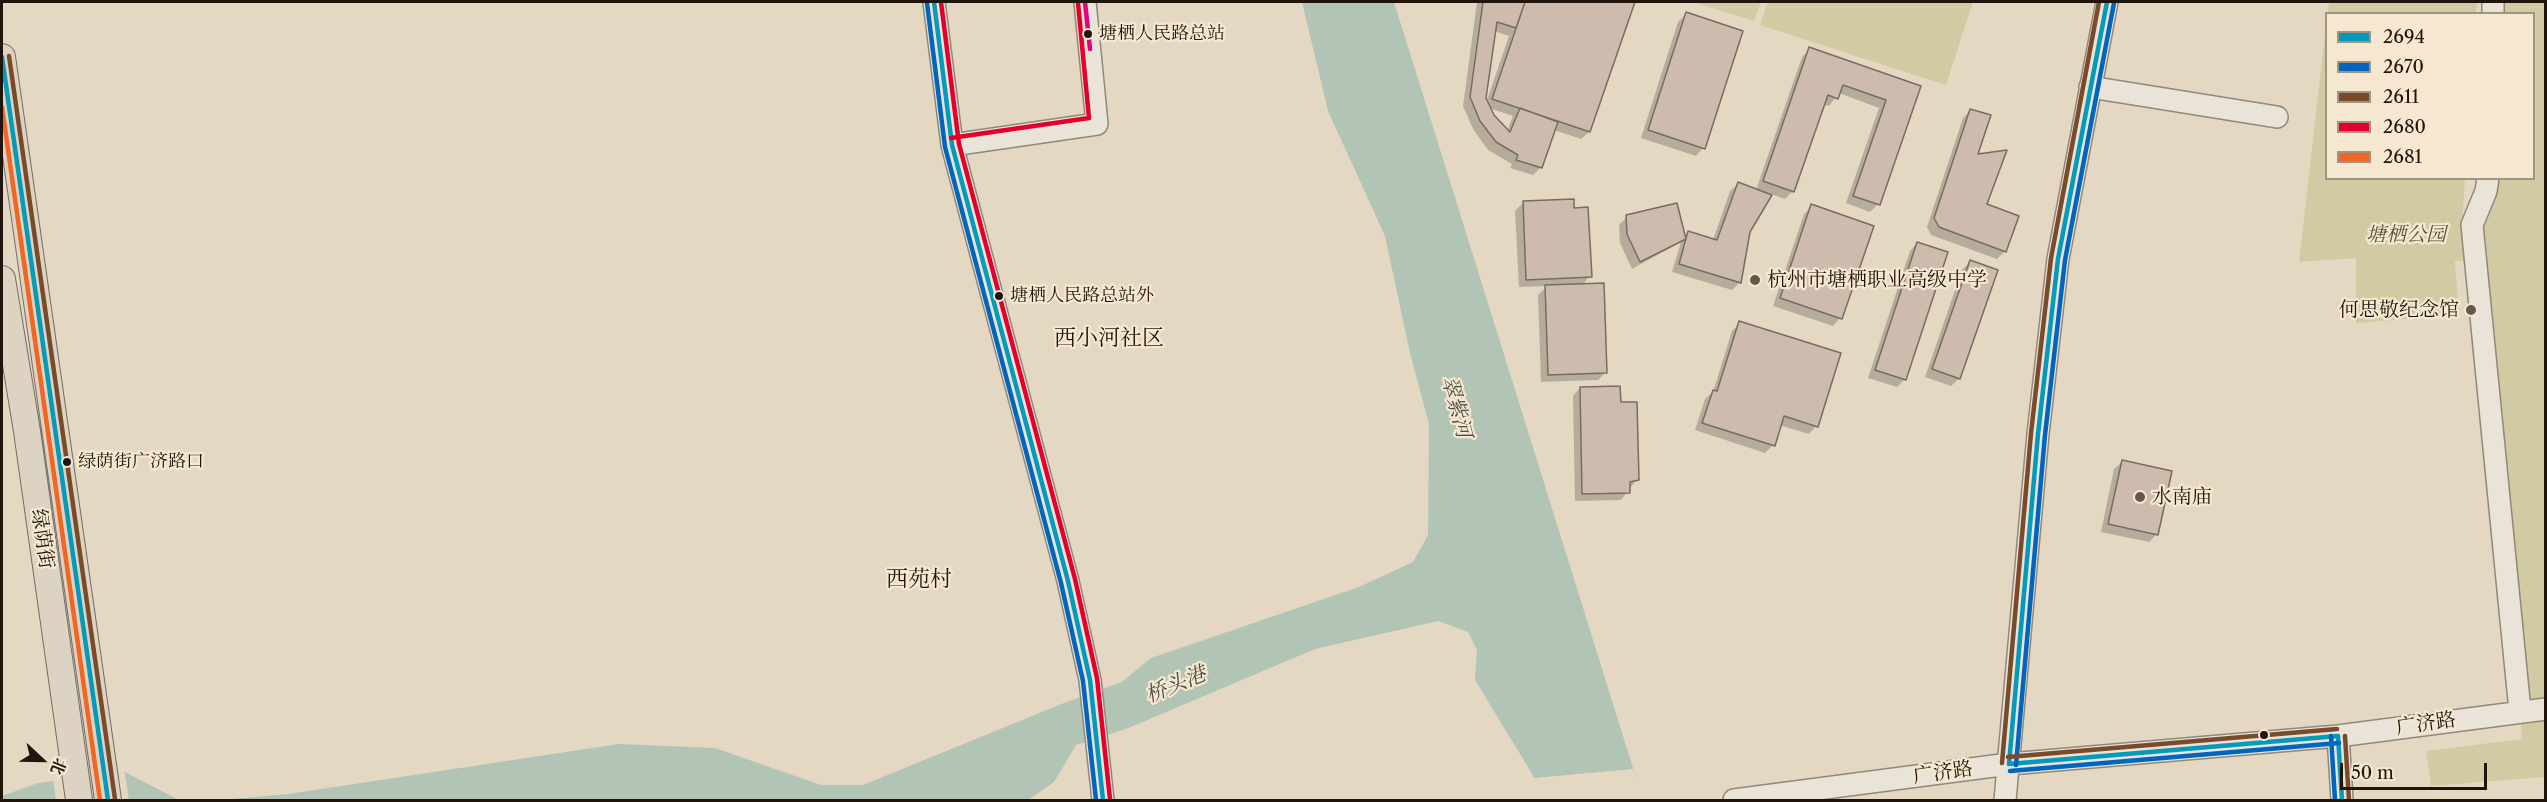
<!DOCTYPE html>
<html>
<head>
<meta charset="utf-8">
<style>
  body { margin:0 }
  #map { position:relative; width:2547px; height:802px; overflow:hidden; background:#e4d8c3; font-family:"Libre Caslon Text","Noto Serif SC",serif }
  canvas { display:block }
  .frame { position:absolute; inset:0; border:3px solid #20150d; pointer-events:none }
  .legend { position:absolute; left:2325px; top:12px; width:210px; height:168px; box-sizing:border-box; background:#f6e8d0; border:2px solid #a09482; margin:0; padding:8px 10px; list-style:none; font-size:18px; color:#20150d }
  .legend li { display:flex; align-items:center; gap:12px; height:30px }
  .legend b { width:30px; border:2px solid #a09482 }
  .north { position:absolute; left:12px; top:730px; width:60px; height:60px; -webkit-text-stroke:4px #f6e8d0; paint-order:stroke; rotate:112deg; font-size:16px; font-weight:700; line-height:24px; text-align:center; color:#20150d }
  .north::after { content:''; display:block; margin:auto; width:21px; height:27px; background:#20150d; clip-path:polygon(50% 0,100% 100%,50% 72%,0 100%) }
  .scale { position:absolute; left:2340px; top:763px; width:147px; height:27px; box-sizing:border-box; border:3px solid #20150d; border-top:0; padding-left:8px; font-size:18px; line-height:21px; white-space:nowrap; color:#20150d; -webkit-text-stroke:4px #f6e8d0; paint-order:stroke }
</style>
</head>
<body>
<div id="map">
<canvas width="2547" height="802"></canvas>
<div class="frame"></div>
<ul class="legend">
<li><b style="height:8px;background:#039abb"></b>2694</li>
<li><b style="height:8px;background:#0065bd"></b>2670</li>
<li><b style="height:8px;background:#7a4b2a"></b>2611</li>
<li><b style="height:8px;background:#e4002b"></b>2680</li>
<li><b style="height:8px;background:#f26522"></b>2681</li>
</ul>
<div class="north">北</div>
<div class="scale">50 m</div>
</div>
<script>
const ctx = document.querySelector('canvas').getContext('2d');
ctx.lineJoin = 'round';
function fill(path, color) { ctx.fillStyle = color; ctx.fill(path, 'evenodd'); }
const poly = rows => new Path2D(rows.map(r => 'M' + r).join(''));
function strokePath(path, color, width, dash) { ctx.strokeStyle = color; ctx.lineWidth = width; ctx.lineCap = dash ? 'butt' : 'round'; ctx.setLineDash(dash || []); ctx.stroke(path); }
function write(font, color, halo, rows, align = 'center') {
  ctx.font = font + ' "Libre Caslon Text","Noto Serif SC",serif'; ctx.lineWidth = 4.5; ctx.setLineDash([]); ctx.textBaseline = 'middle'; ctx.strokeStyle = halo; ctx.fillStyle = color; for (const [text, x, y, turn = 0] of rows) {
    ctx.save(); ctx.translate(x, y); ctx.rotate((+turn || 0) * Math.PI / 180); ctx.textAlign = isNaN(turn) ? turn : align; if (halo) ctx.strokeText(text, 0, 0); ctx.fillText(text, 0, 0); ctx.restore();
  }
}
fill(poly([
  [1693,2,1761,2,1754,21],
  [1768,2,1973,2,1946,85,1760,25],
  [2329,2,2477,2,2476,13,2328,13],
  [2496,2,2545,2,2545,777,2431,786,2426,751,2522,739,2482,233,2485,179,2534,178,2534,14,2496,13],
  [2326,26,2326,178,2465,179,2462,223,2468,261,2455,261,2459,315,2356,323,2356,258,2299,262]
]), '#d1caa3');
fill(poly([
  [1302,2,1394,2,1643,800,1544,800,1531,772,1475,680,1477,650,1468,632,1438,621,1315,649,1126,729,1076,745,1054,782,1028,800,221,800,288,794,619,744,715,748,821,785,863,785,1064,703,1122,682,1151,658,1359,587,1413,562,1428,535,1429,424,1410,353,1385,236,1328,111],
  [125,772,179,800,2,800,2,796,38,783]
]), '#b1c4b5');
fill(poly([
  [124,769,129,800,56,800,53,778],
  [1633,769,1644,800,1541,800,1534,778]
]), '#e4d8c3');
fill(poly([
  [1477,2,1634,2,1589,132,1581,139,1554,130,1541,167,1533,175,1510,168,1512,164,1488,150,1473,129,1463,106],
  [1494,31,1509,36,1486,103,1484,99],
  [1489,108,1513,116,1507,131,1493,116],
  [1686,14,1703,148,1696,156,1641,138,1678,22],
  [1810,49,1919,87,1878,204,1870,212,1846,203,1879,108,1839,93,1829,106,1823,104,1793,191,1785,199,1771,194,1749,232,1740,282,1732,290,1672,272,1681,242,1632,269,1620,243,1619,225,1627,217,1684,237,1689,232,1713,240,1730,191,1738,184,1756,190,1802,57],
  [1971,110,1985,205,2005,251,1997,259,1931,235,1927,227,1963,118],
  [1523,203,1573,210,1590,276,1581,286,1606,372,1598,380,1541,382,1538,295,1547,286,1519,287,1515,211],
  [1812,206,1840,318,1833,326,1773,306,1804,214],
  [1917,243,1905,379,1897,387,1868,378,1910,251],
  [1970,262,1996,271,1959,379,1951,386,1925,377,1962,270],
  [1740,323,1816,426,1809,434,1779,425,1773,445,1765,453,1695,430,1705,399,1713,392,1732,331],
  [1580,388,1619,404,1637,479,1621,500,1575,501,1573,396],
  [2122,462,2157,534,2149,542,2101,532,2114,469]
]), '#0003');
const building = poly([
  [1483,2,1525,2,1516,28,1497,22,1486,98,1494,115,1510,132,1520,108,1558,122,1542,168,1516,160,1518,155,1496,142,1480,121,1470,97,1483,2],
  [1525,2,1635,2,1590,132,1492,99,1525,2],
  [1686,12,1743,31,1705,149,1648,130,1686,12],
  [1809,47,1921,86,1880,205,1853,196,1886,100,1843,85,1838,99,1828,95,1794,192,1763,181,1809,47],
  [1970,109,1991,115,1978,154,2007,150,1987,204,2019,216,2006,252,1939,227,1934,218,1970,109],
  [1738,182,1772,195,1750,232,1741,283,1679,264,1688,231,1717,240,1738,182],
  [1574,199,1574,208,1588,207,1592,277,1526,280,1523,201,1574,199],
  [1677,203,1686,239,1640,262,1627,234,1626,215,1677,203],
  [1811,204,1874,226,1842,319,1780,298,1811,204],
  [1917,242,1948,252,1906,380,1875,370,1917,242],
  [1970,260,1998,270,1960,379,1932,369,1970,260],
  [1604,283,1607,373,1548,375,1545,285,1604,283],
  [1739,321,1841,353,1818,427,1784,416,1775,446,1702,423,1713,390,1717,391,1739,321],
  [1620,386,1621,402,1637,402,1639,480,1630,482,1630,493,1582,494,1580,387,1620,386],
  [2122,460,2172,471,2158,535,2108,524,2122,460]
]);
fill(building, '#cdbcad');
strokePath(building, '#756d62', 1.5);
const minor = poly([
  [934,2,952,145,1068,581,1090,680,1103,800],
  [2493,14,2493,2],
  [2090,87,2277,117],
  [952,145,1097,124,1085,2],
  [2488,178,2486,191,2472,225,2520,711],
  [2338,736,2342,800],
  [1734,800,2009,764,2338,736,2546,709],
  [2005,800,2038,434,2058,259,2107,2]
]);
const major = poly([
  [2,57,108,800],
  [2,279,27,431,79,800]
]);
strokePath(minor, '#90887b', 24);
strokePath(major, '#756d62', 28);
strokePath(minor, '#e9e3d8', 21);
strokePath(major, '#dcd3c3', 26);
strokePath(poly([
  [934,2,952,145,1068,581,1090,680,1103,800],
  [2,57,108,800],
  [2338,736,2342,800],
  [2009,764,2038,434,2058,259,2107,2],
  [2009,764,2338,736]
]), '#039abb', 4.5);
strokePath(poly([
  [927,3,945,147,1061,583,1083,681,1096,800],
  [2331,736,2335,800],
  [2016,765,2045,435,2065,260,2114,3],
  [2010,771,2339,743]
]), '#0065bd', 4.5);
strokePath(poly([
  [9,56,115,799],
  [2345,736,2349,800],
  [2008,757,2337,729],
  [2002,763,2031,433,2051,258,2099,2]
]), '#7a4b2a', 4.5);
strokePath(poly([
  [941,2,959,144,1075,579,1097,678,1110,799],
  [951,138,1089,118,1078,3]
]), '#e4002b', 4.5);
strokePath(poly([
  [2,107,100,800]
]), '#f26522', 4.5);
strokePath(poly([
  [1085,2,1090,49]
]), '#e5007d', 4.5);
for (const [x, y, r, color] of [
  [1088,34,5,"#20150d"],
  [1755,280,6,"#65594d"],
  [999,296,5,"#20150d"],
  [2471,310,6,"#65594d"],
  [67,462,5,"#20150d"],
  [2140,497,6,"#65594d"],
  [2264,735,5,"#20150d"]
]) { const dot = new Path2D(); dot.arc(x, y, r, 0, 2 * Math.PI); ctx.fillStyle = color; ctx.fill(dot); strokePath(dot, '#f6e8d0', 2); }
write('18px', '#20150d', '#f6e8d0', [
  ["塘栖人民路总站",1099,34],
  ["塘栖人民路总站外",1010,296],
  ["绿荫街广济路口",78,462]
], 'left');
write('italic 20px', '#585038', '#f6e8d0', [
  ["塘栖公园",2406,235]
]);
write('20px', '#20150d', '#f6e8d0', [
  ["杭州市塘栖职业高级中学",1767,280],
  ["何思敬纪念馆",2459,310,"right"],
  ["水南庙",2152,497]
], 'left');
write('20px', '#20150d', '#f6e8d0', [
  ["绿荫街",42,539,82],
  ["广济路",2426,724,-8],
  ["广济路",1943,773,-8]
]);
write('italic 21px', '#4b4f46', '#f6e8d0', [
  ["翠紫河",1456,407,75],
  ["桥头港",1176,685,-22]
]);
write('22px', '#20150d', '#f6e8d0', [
  ["西小河社区",1109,339],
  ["西苑村",919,580]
]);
</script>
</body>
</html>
